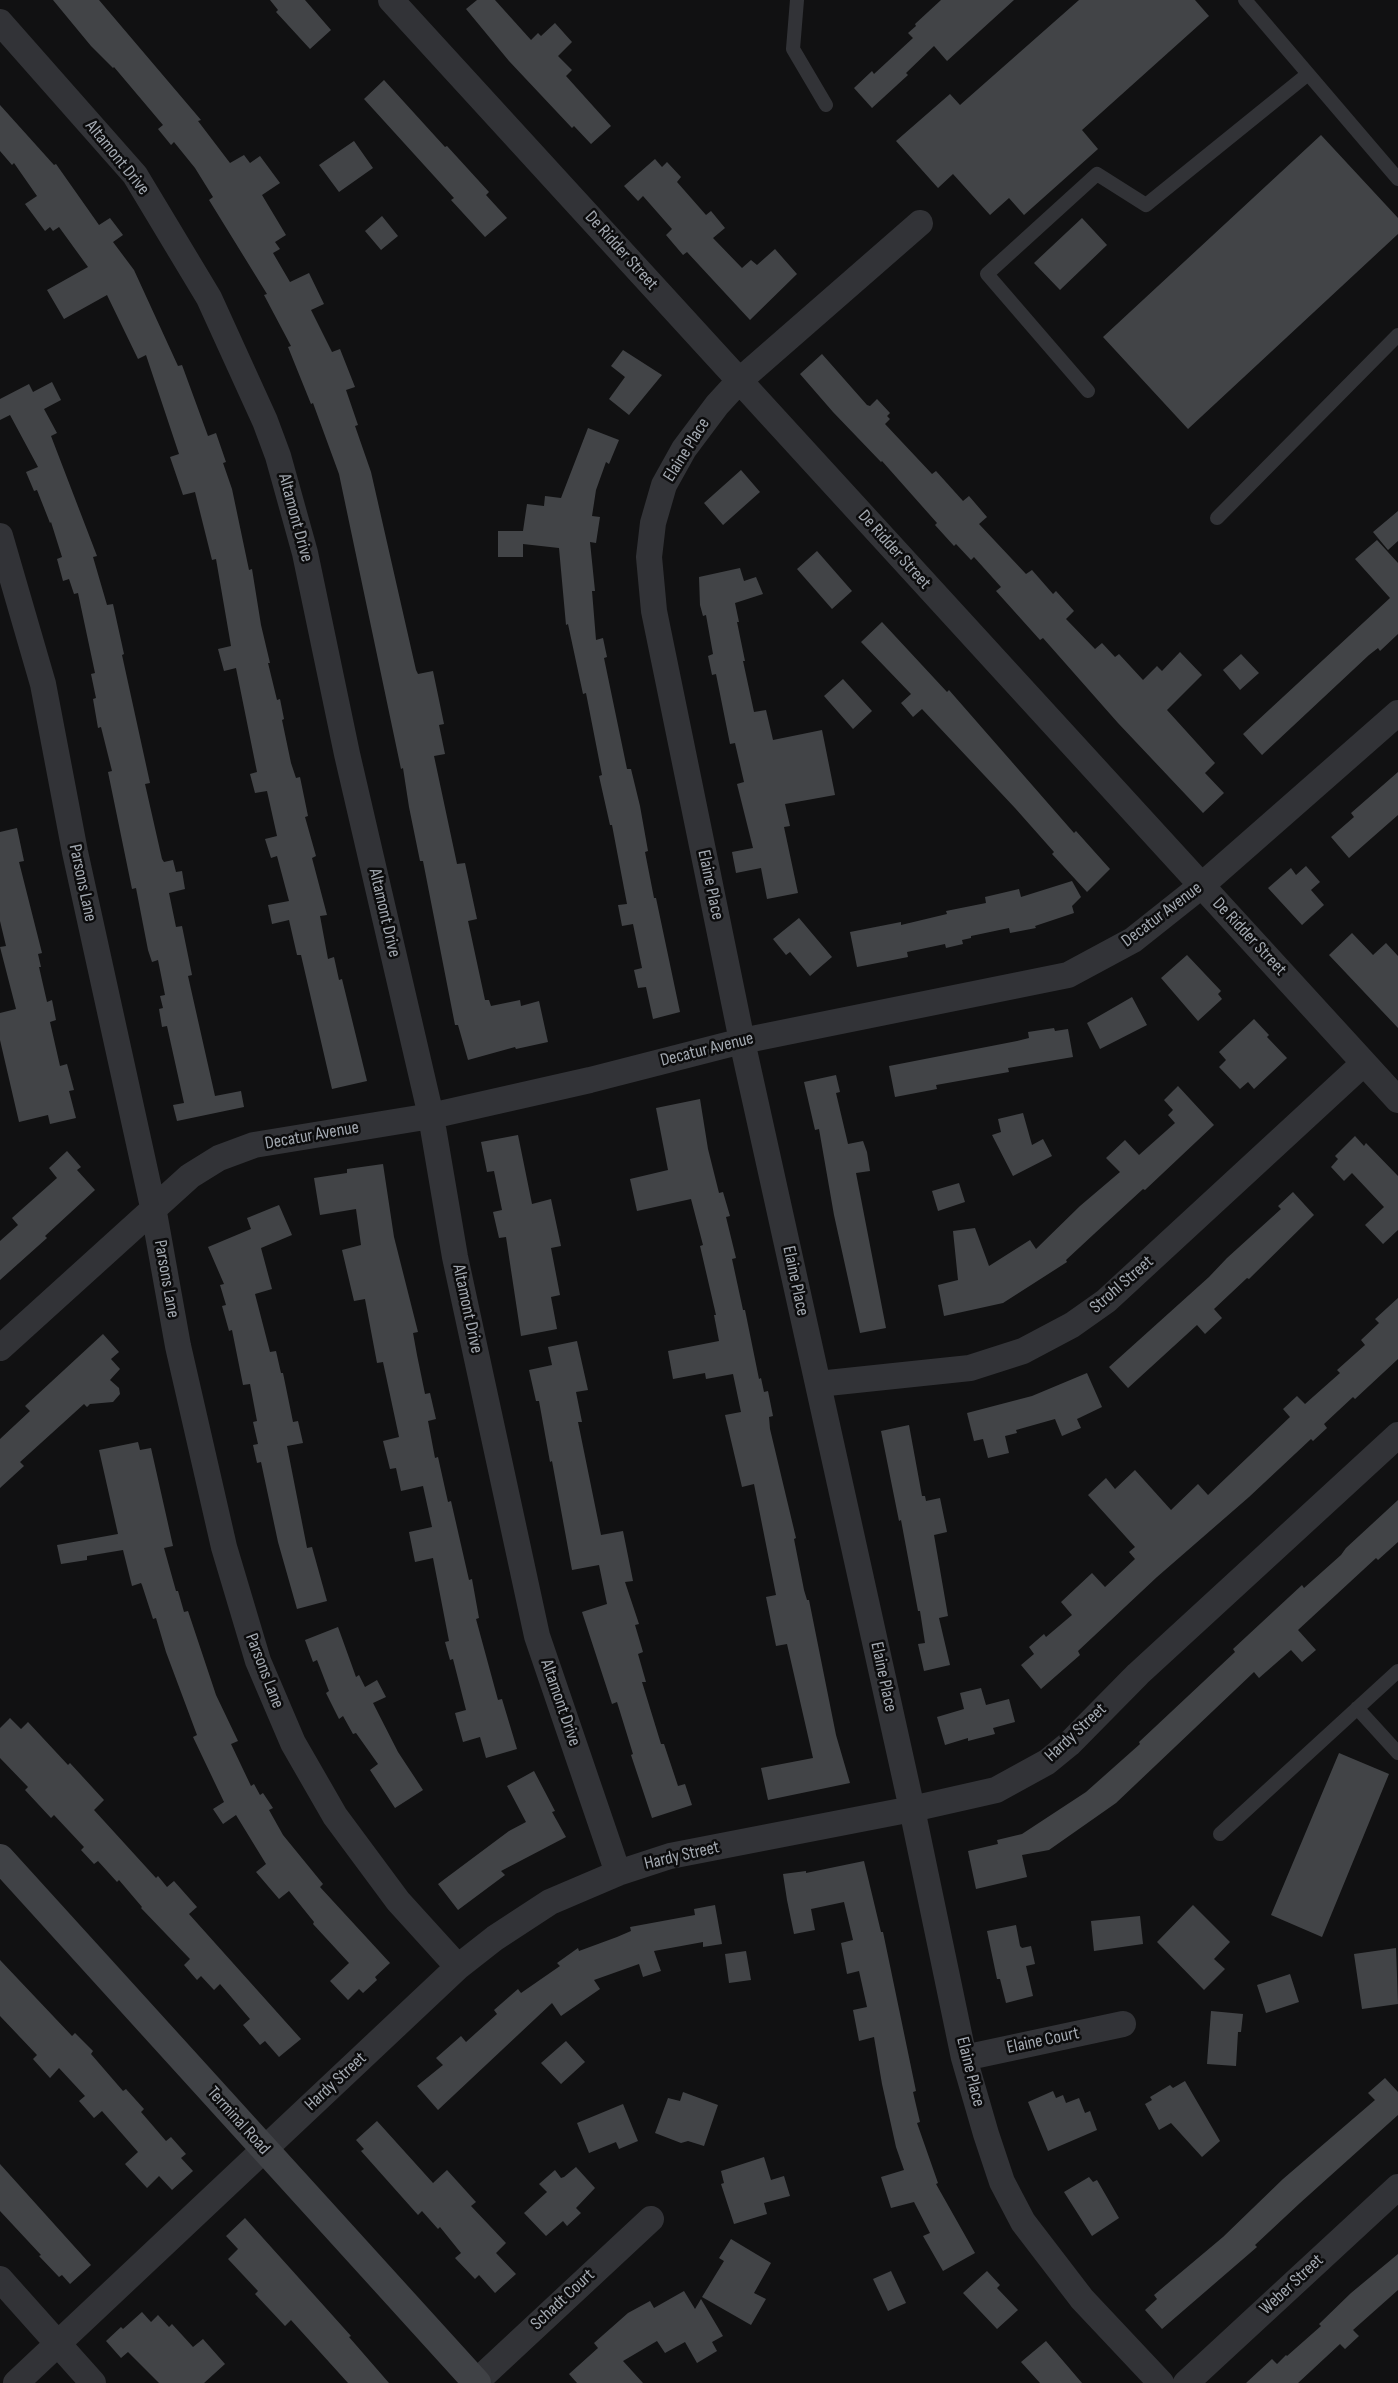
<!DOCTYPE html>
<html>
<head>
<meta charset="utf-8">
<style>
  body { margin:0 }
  canvas { display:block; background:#111112 }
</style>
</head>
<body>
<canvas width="1398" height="2383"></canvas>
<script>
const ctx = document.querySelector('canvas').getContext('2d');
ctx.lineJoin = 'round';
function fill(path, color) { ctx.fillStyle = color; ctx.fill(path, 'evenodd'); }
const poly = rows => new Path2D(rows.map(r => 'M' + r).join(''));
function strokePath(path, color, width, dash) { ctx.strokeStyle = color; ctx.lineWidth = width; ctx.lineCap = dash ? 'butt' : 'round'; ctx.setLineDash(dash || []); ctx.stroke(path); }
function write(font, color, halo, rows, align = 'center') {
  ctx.font = font + ' "Sofia Sans Condensed",sans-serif'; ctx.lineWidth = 5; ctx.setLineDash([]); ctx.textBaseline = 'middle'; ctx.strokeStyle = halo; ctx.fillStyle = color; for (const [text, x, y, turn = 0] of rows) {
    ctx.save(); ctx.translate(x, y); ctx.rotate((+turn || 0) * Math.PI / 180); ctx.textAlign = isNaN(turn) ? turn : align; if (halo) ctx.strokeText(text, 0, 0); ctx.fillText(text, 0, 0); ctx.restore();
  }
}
fill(poly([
  [53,0,99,0,201,120,198,121,230,163,244,155,250,163,260,156,280,183,262,195,286,235,275,242,280,249,273,253,290,282,309,273,324,304,311,310,332,352,340,349,355,387,346,390,358,425,355,426,371,472,416,670,418,674,433,671,444,724,439,725,445,754,434,756,457,864,465,863,477,919,468,921,485,1000,489,1000,491,1006,520,1000,521,1006,539,1001,548,1042,516,1049,515,1047,468,1060,458,1025,455,1025,423,861,420,861,409,807,403,768,401,769,339,474,313,403,311,404,288,347,291,346,264,295,267,294,209,200,213,197,195,168,174,142,171,145,158,129,163,125,114,67,113,68,91,46],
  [270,0,305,0,331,30,310,49,276,12,278,10],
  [477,0,495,0,531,40,538,33,541,36,555,23,572,42,558,56,572,70,566,76,611,126,591,144,574,126,572,128,509,61,466,9],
  [941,0,1014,0,947,61,934,46,906,73,908,75,872,108,854,88,872,71,874,74,913,38,908,33,916,26,915,24],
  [1079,0,1195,0,1209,16,1082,130,1098,149,1024,215,1009,198,990,215,953,174,938,188,896,141,950,94,960,105],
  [384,80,445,147,447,146,489,192,486,195,507,218,485,237,451,200,454,198,364,99],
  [0,105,54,165,56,164,99,225,110,218,123,235,113,242,134,270,178,366,182,365,208,436,216,433,226,462,223,463,232,489,249,570,252,569,261,625,270,663,268,663,277,700,280,699,284,719,282,720,291,763,296,778,300,777,308,816,305,817,316,856,312,858,327,915,320,916,328,959,334,957,339,980,342,979,367,1081,332,1089,301,955,297,955,289,920,272,924,268,905,289,901,277,856,271,858,265,839,277,836,267,791,255,793,250,774,257,772,236,668,224,671,218,649,231,646,216,559,212,560,195,492,183,495,170,457,179,454,146,355,138,359,107,295,64,319,47,290,88,267,59,227,53,231,50,227,45,231,25,204,37,196,14,163,12,165,0,151],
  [1321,135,1398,218,1398,234,1188,429,1103,337],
  [354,141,373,168,339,192,319,165],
  [655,159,662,167,667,162,681,177,677,182,706,215,711,211,725,228,713,238,742,268,751,260,757,265,775,249,797,274,750,320,687,252,683,255,666,235,672,229,643,196,638,201,624,186],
  [382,216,398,236,381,250,365,231],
  [1082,218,1107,245,1060,290,1034,263],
  [623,350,662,375,629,415,609,399,625,377,611,366],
  [822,354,867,405,870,406,877,399,890,413,887,416,890,419,885,424,932,474,936,471,963,501,969,496,987,517,979,524,1026,574,1032,570,1053,594,1056,591,1074,611,1066,619,1095,649,1102,643,1115,657,1119,654,1143,680,1157,666,1162,671,1180,652,1202,675,1167,710,1215,763,1205,773,1224,793,1203,813,1118,723,1043,638,1040,640,996,591,1001,587,974,557,971,560,956,544,954,546,935,525,937,523,882,461,881,462,833,412,800,374],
  [52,382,61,400,44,409,57,433,51,436,97,556,93,557,107,605,113,604,124,654,122,655,150,783,145,784,162,859,164,862,173,860,176,872,182,871,185,889,169,893,176,927,182,926,192,975,188,976,215,1096,241,1091,244,1107,177,1121,173,1105,184,1103,167,1026,162,1027,159,1009,163,1008,160,996,165,995,158,960,152,962,148,950,136,888,132,889,108,772,112,771,101,727,98,728,93,699,96,698,91,674,95,673,78,593,74,594,69,579,63,581,57,559,62,557,51,522,50,523,37,490,34,491,26,472,38,467,10,415,0,420,0,399,29,384,33,392],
  [588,428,619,440,609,464,606,462,596,490,592,516,600,517,596,543,590,542,595,591,592,591,596,640,603,638,607,657,604,658,627,769,631,769,640,806,648,851,645,852,654,898,656,898,680,1012,653,1019,646,987,638,988,634,970,642,968,633,924,622,926,618,905,627,904,612,825,610,825,599,776,602,775,586,693,583,694,568,624,566,625,559,548,523,544,523,557,498,557,498,531,523,531,527,504,544,506,545,496,561,498],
  [741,470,760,492,723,525,704,503],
  [1398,511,1398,541,1388,550,1373,532],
  [1377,540,1398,563,1398,634,1380,651,1378,648,1369,655,1262,755,1243,734,1390,598,1355,559],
  [817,551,852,591,832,609,797,569],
  [740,568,744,581,756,577,763,594,735,603,739,622,737,622,745,661,743,661,754,712,766,710,773,740,822,730,835,795,785,804,790,826,784,827,798,893,767,899,761,868,736,873,732,852,753,848,737,784,744,782,735,743,730,744,716,674,712,675,708,656,713,654,706,615,703,616,700,605,699,577],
  [882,622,947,692,949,690,1074,833,1076,831,1110,869,1087,892,1052,854,1054,852,1015,808,922,709,913,717,901,703,911,694,861,642],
  [1241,654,1259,673,1240,690,1223,670],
  [843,679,872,711,853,729,824,696],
  [1398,772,1398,815,1349,858,1331,837,1354,817,1351,813],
  [17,828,24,861,19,862,42,953,38,954,41,967,39,967,47,1002,52,1000,56,1020,50,1022,60,1066,67,1064,74,1090,69,1091,76,1118,50,1124,48,1115,19,1122,0,1040,0,1013,16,1009,0,947,6,946,0,921,0,832],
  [1306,866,1320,882,1311,890,1324,905,1302,925,1268,888,1291,868,1296,875],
  [1072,881,1081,897,1072,906,1074,913,1035,926,1036,928,1010,933,1009,928,971,936,971,938,962,940,963,944,946,948,945,944,907,952,908,957,857,967,850,932,901,922,901,925,947,914,946,911,986,903,985,897,1019,889,1021,897],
  [799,918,832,957,810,976,790,952,786,955,773,939],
  [1352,933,1373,955,1386,943,1398,956,1398,1028,1329,955],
  [1187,955,1221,991,1218,994,1222,999,1198,1021,1161,978],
  [1132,997,1147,1025,1100,1049,1087,1023],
  [1254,1019,1269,1035,1267,1037,1287,1058,1254,1089,1248,1082,1240,1089,1219,1067,1226,1060,1219,1052],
  [1054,1028,1055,1031,1068,1029,1073,1057,1008,1068,1009,1072,936,1085,937,1089,895,1097,889,1066,1017,1041,1029,1038,1028,1032],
  [836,1075,840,1092,836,1093,848,1144,863,1141,867,1152,870,1171,856,1173,886,1328,860,1333,834,1215,819,1129,815,1130,804,1082],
  [1178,1086,1214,1125,1145,1190,1143,1189,1094,1234,1066,1260,1067,1262,1003,1303,944,1316,938,1285,958,1280,953,1231,975,1228,989,1266,1030,1240,1036,1249,1080,1206,1120,1172,1106,1158,1125,1140,1139,1155,1175,1123,1168,1115,1173,1110,1164,1100],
  [700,1099,708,1149,719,1193,723,1192,730,1216,726,1217,736,1258,732,1259,743,1310,745,1310,759,1379,761,1378,764,1392,768,1391,773,1416,769,1417,770,1429,796,1538,794,1539,804,1590,807,1600,809,1600,836,1735,850,1783,768,1800,761,1768,813,1758,787,1644,776,1646,766,1597,776,1595,754,1484,742,1487,725,1415,741,1412,733,1374,706,1379,705,1373,673,1379,668,1351,719,1341,714,1315,716,1315,700,1246,703,1245,691,1199,637,1211,630,1179,668,1170,656,1108],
  [1023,1113,1032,1145,1043,1139,1052,1156,1013,1176,992,1135,1001,1132,998,1119],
  [518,1135,532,1204,551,1199,561,1246,551,1248,560,1295,551,1297,557,1329,521,1336,506,1237,499,1238,493,1212,502,1210,494,1171,487,1172,481,1142],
  [1355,1136,1364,1146,1366,1143,1398,1176,1398,1230,1383,1244,1365,1225,1384,1207,1352,1173,1344,1181,1331,1167,1338,1159,1335,1156],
  [67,1151,81,1167,77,1170,95,1190,45,1236,47,1238,0,1280,0,1241,18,1225,12,1218,57,1178,49,1168],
  [383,1164,394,1237,418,1332,413,1333,417,1355,425,1394,430,1393,436,1419,428,1421,435,1458,438,1457,448,1502,451,1501,469,1580,472,1579,479,1618,476,1619,498,1700,502,1699,517,1749,486,1758,480,1737,463,1742,455,1713,466,1710,453,1659,450,1660,445,1642,449,1641,433,1558,415,1562,409,1532,432,1527,423,1486,401,1491,396,1468,390,1469,383,1441,399,1437,383,1362,377,1363,365,1299,354,1301,342,1250,361,1245,356,1209,320,1215,314,1178,347,1173,347,1169],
  [959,1183,965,1202,938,1211,932,1191],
  [1293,1192,1314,1215,1249,1279,1247,1278,1214,1309,1222,1318,1205,1334,1197,1325,1128,1388,1109,1367,1209,1277,1227,1258,1281,1209,1278,1206],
  [279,1205,292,1235,261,1248,272,1289,255,1294,270,1352,276,1351,281,1373,283,1373,293,1422,298,1421,303,1443,287,1446,307,1548,312,1547,327,1601,297,1609,278,1542,261,1462,257,1463,253,1445,258,1444,253,1422,257,1421,250,1384,243,1385,232,1330,229,1331,222,1306,226,1305,220,1285,224,1284,208,1247,251,1229,247,1218],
  [1398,1298,1398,1359,1355,1399,1353,1397,1324,1424,1327,1428,1313,1441,1311,1439,1249,1497,1157,1577,1078,1651,1080,1655,1041,1689,1021,1665,1034,1654,1029,1647,1044,1634,1046,1637,1072,1615,1061,1602,1092,1573,1105,1587,1135,1559,1129,1552,1135,1547,1088,1495,1106,1478,1115,1489,1135,1470,1171,1510,1198,1484,1208,1495,1290,1417,1283,1409,1297,1396,1305,1404,1340,1373,1337,1370,1365,1345,1361,1340,1379,1323,1375,1319],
  [103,1334,119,1352,111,1359,120,1369,110,1380,119,1388,120,1394,113,1402,90,1404,87,1407,84,1404,20,1462,24,1466,0,1488,0,1439,30,1411,25,1406],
  [577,1341,588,1390,576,1392,582,1422,578,1422,601,1535,623,1531,633,1581,625,1582,639,1624,635,1625,643,1652,638,1654,646,1682,642,1682,661,1744,664,1744,678,1786,685,1784,692,1805,652,1818,631,1755,633,1754,617,1702,612,1704,582,1612,607,1604,599,1565,572,1570,552,1461,550,1462,539,1401,536,1401,529,1370,552,1365,548,1347],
  [1087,1373,1102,1407,1077,1419,1081,1428,1062,1436,1055,1419,1016,1430,1017,1433,1005,1436,1009,1453,988,1458,983,1439,974,1441,967,1413,1032,1396],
  [909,1425,922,1496,925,1496,926,1501,940,1498,947,1532,934,1535,948,1616,939,1618,950,1665,924,1671,918,1644,925,1643,920,1611,918,1611,901,1520,899,1521,881,1431],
  [138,1442,140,1450,151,1448,173,1546,164,1548,176,1591,178,1591,184,1612,188,1611,216,1695,238,1741,231,1744,251,1786,254,1784,260,1795,263,1793,273,1808,269,1810,283,1835,323,1884,320,1887,390,1963,375,1977,377,1980,363,1993,359,1989,348,2000,330,1981,349,1963,313,1924,314,1922,289,1891,279,1899,256,1872,266,1864,236,1815,223,1824,213,1809,224,1802,193,1737,197,1735,166,1652,156,1618,153,1619,142,1585,141,1583,132,1586,123,1550,87,1556,87,1560,61,1564,57,1545,118,1534,99,1450],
  [1398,1500,1398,1542,1378,1560,1376,1558,1298,1630,1316,1650,1302,1662,1291,1650,1259,1678,1254,1672,1116,1803,1049,1850,1022,1855,1027,1877,976,1889,968,1851,998,1844,997,1840,1022,1834,1086,1792,1140,1744,1139,1742,1235,1652,1233,1649,1302,1585,1304,1588,1341,1555,1346,1548],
  [338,1627,356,1677,359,1675,365,1687,377,1680,386,1697,373,1703,398,1752,423,1790,395,1808,370,1770,378,1764,356,1733,353,1734,343,1716,339,1719,326,1693,329,1691,317,1660,313,1662,305,1640],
  [981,1688,986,1705,1009,1699,1015,1722,993,1728,995,1734,968,1741,968,1738,945,1745,937,1717,964,1709,960,1693],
  [10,1718,21,1729,28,1722,68,1765,70,1763,104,1800,94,1810,156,1878,158,1876,167,1887,174,1881,197,1907,189,1914,301,2039,279,2057,265,2041,260,2045,243,2025,250,2019,220,1984,214,1990,201,1976,197,1980,184,1965,190,1959,141,1908,142,1907,119,1880,117,1882,98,1861,94,1864,81,1850,84,1847,54,1815,51,1818,25,1790,28,1787,0,1758,0,1728],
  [1339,1753,1389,1774,1322,1937,1271,1915],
  [534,1771,555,1811,552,1812,566,1837,501,1871,505,1875,458,1910,438,1884,509,1831,526,1822,507,1786],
  [864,1861,881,1932,883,1932,916,2091,913,2092,920,2122,917,2123,938,2183,936,2184,975,2253,943,2271,923,2236,930,2233,914,2202,891,2208,881,2177,904,2170,896,2147,882,2084,874,2037,859,2041,853,2010,867,2007,859,1971,847,1974,841,1943,853,1940,844,1902,811,1909,815,1930,794,1934,787,1900,783,1874,806,1871,806,1873],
  [715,1905,722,1944,703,1947,703,1942,654,1951,661,1971,643,1977,639,1964,594,1980,600,1989,561,2016,552,2003,438,2110,417,2086,443,2065,436,2058,461,2036,466,2042,497,2014,494,2010,518,1989,521,1993,560,1966,557,1963,578,1948,579,1951,617,1937,631,1931,630,1927,695,1915,694,1909],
  [1193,1905,1230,1942,1214,1959,1225,1969,1204,1990,1157,1942],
  [1140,1916,1143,1944,1094,1951,1091,1921],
  [1016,1925,1020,1946,1022,1948,1031,1946,1035,1964,1026,1966,1033,1996,1006,2003,1000,1979,997,1979,987,1931],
  [1396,1948,1398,2004,1362,2009,1354,1954],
  [746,1951,751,1980,729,1983,725,1954],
  [0,1960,72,2036,75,2033,93,2051,91,2054,123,2091,126,2089,144,2109,141,2112,166,2141,171,2137,186,2154,181,2158,193,2171,172,2190,159,2176,147,2188,125,2164,138,2152,102,2111,94,2118,79,2101,85,2096,59,2068,50,2078,33,2059,37,2055,0,2016],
  [1290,1974,1299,2002,1266,2013,1257,1985],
  [1211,2011,1243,2014,1241,2032,1238,2032,1236,2066,1207,2064],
  [566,2041,585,2062,561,2084,541,2063],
  [1385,2078,1398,2092,1398,2115,1300,2203,1255,2245,1257,2247,1162,2329,1145,2310,1157,2299,1154,2295,1223,2237,1283,2179,1375,2100,1368,2093],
  [1185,2081,1220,2141,1202,2157,1171,2123,1159,2130,1145,2104,1152,2100,1150,2097,1170,2085,1173,2088],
  [1053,2091,1056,2098,1063,2095,1066,2103,1079,2098,1085,2113,1090,2111,1097,2130,1048,2151,1028,2102],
  [683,2092,718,2105,704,2146,688,2141,681,2143,655,2133,668,2098,680,2101],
  [623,2104,638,2141,619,2149,616,2142,589,2153,577,2123],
  [377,2121,433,2183,447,2170,476,2202,471,2206,506,2243,496,2253,516,2274,495,2293,479,2275,475,2279,455,2258,461,2253,440,2227,438,2229,422,2211,418,2215,361,2151,364,2149,356,2140],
  [764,2157,771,2180,784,2176,790,2196,764,2203,767,2214,734,2224,721,2184,724,2183,721,2171],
  [0,2164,91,2265,70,2284,62,2275,59,2277,39,2256,41,2255,0,2211],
  [576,2167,595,2188,576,2208,581,2213,567,2226,563,2221,546,2236,524,2213,547,2192,539,2184,555,2170,561,2178,564,2177],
  [1089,2177,1093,2182,1097,2180,1119,2218,1092,2236,1064,2192],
  [245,2218,351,2336,349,2337,389,2383,348,2383,291,2320,285,2326,255,2294,258,2291,228,2259,238,2249,226,2236],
  [731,2239,771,2263,754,2293,766,2299,751,2325,702,2297,724,2261,719,2258],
  [1398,2254,1398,2290,1353,2330,1359,2336,1345,2349,1340,2344,1298,2383,1246,2383,1272,2359,1277,2364,1286,2355,1287,2356,1321,2326,1319,2324,1351,2293],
  [891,2271,906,2303,888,2311,873,2279],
  [987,2271,1000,2285,997,2288,1018,2310,997,2329,963,2293],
  [684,2291,695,2309,701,2299,723,2336,712,2342,717,2351,697,2363,685,2342,665,2353,657,2341,623,2361,643,2383,577,2383,569,2374,598,2348,594,2343,628,2313,650,2301,654,2308],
  [142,2312,151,2322,158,2315,169,2327,172,2324,193,2347,203,2339,225,2364,204,2383,159,2383,128,2352,121,2358,106,2341,121,2327,123,2329],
  [1046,2341,1082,2383,1040,2383,1021,2362]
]), '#424447');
strokePath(poly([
  [797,0,793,49,826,105],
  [1245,0,1398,179],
  [1088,391,987,274,1097,174,1146,205,1308,74],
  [1217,518,1398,335],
  [1357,1708,1398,1753],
  [1220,1834,1398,1671]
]), '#323337', 14);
strokePath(poly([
  [391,0,1398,1100],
  [0,22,135,175,209,298,265,421,278,456,305,553,347,754,431,1116,455,1257,537,1636,618,1873],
  [920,223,739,381,717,405,684,449,664,485,653,523,649,557,654,611,742,1041,912,1809,964,2058,986,2134,1002,2182,1023,2222,1082,2299,1161,2383],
  [0,536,43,684,75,852,153,1207,178,1346,224,1547,258,1661,293,1743,335,1816,398,1901,458,1967],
  [0,1348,190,1176,219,1158,254,1145,431,1116,590,1080,742,1041,1068,975,1133,940,1201,886,1398,713],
  [818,1384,970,1368,1023,1351,1072,1325,1106,1301,1364,1063],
  [964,2058,1123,2024],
  [0,2279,93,2383],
  [476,2382,651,2219],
  [16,2383,458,1967,495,1938,550,1902,618,1873,670,1856,912,1809,996,1790,1047,1762,1069,1744,1138,1674,1398,1435],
  [1186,2383,1398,2187]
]), '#323337', 26);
strokePath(poly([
  [0,1858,477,2383]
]), '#404246', 28);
write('18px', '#a3a9b1', '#0c0c0d', [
  ["Altamont Drive",117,158,51],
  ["De Ridder Street",621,251,48],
  ["Elaine Place",687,450,-58],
  ["Altamont Drive",295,518,75],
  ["De Ridder Street",894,550,48],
  ["Parsons Lane",82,883,78],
  ["Elaine Place",710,885,78],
  ["Altamont Drive",384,913,77],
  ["Decatur Avenue",1162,915,-37],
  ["De Ridder Street",1249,937,47],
  ["Decatur Avenue",707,1050,-14],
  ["Decatur Avenue",312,1136,-10],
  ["Parsons Lane",166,1279,80],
  ["Elaine Place",795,1281,78],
  ["Strohl Street",1122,1285,-41],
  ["Altamont Drive",467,1309,78],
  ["Parsons Lane",264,1671,69],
  ["Elaine Place",883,1677,78],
  ["Altamont Drive",560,1703,71],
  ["Hardy Street",1076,1733,-43],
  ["Hardy Street",682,1856,-13],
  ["Elaine Court",1043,2041,-12],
  ["Elaine Place",970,2072,76],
  ["Hardy Street",336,2082,-43],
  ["Terminal Road",238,2121,48],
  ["Weber Street",1292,2285,-43],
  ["Schadt Court",563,2300,-43]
]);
</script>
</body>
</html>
